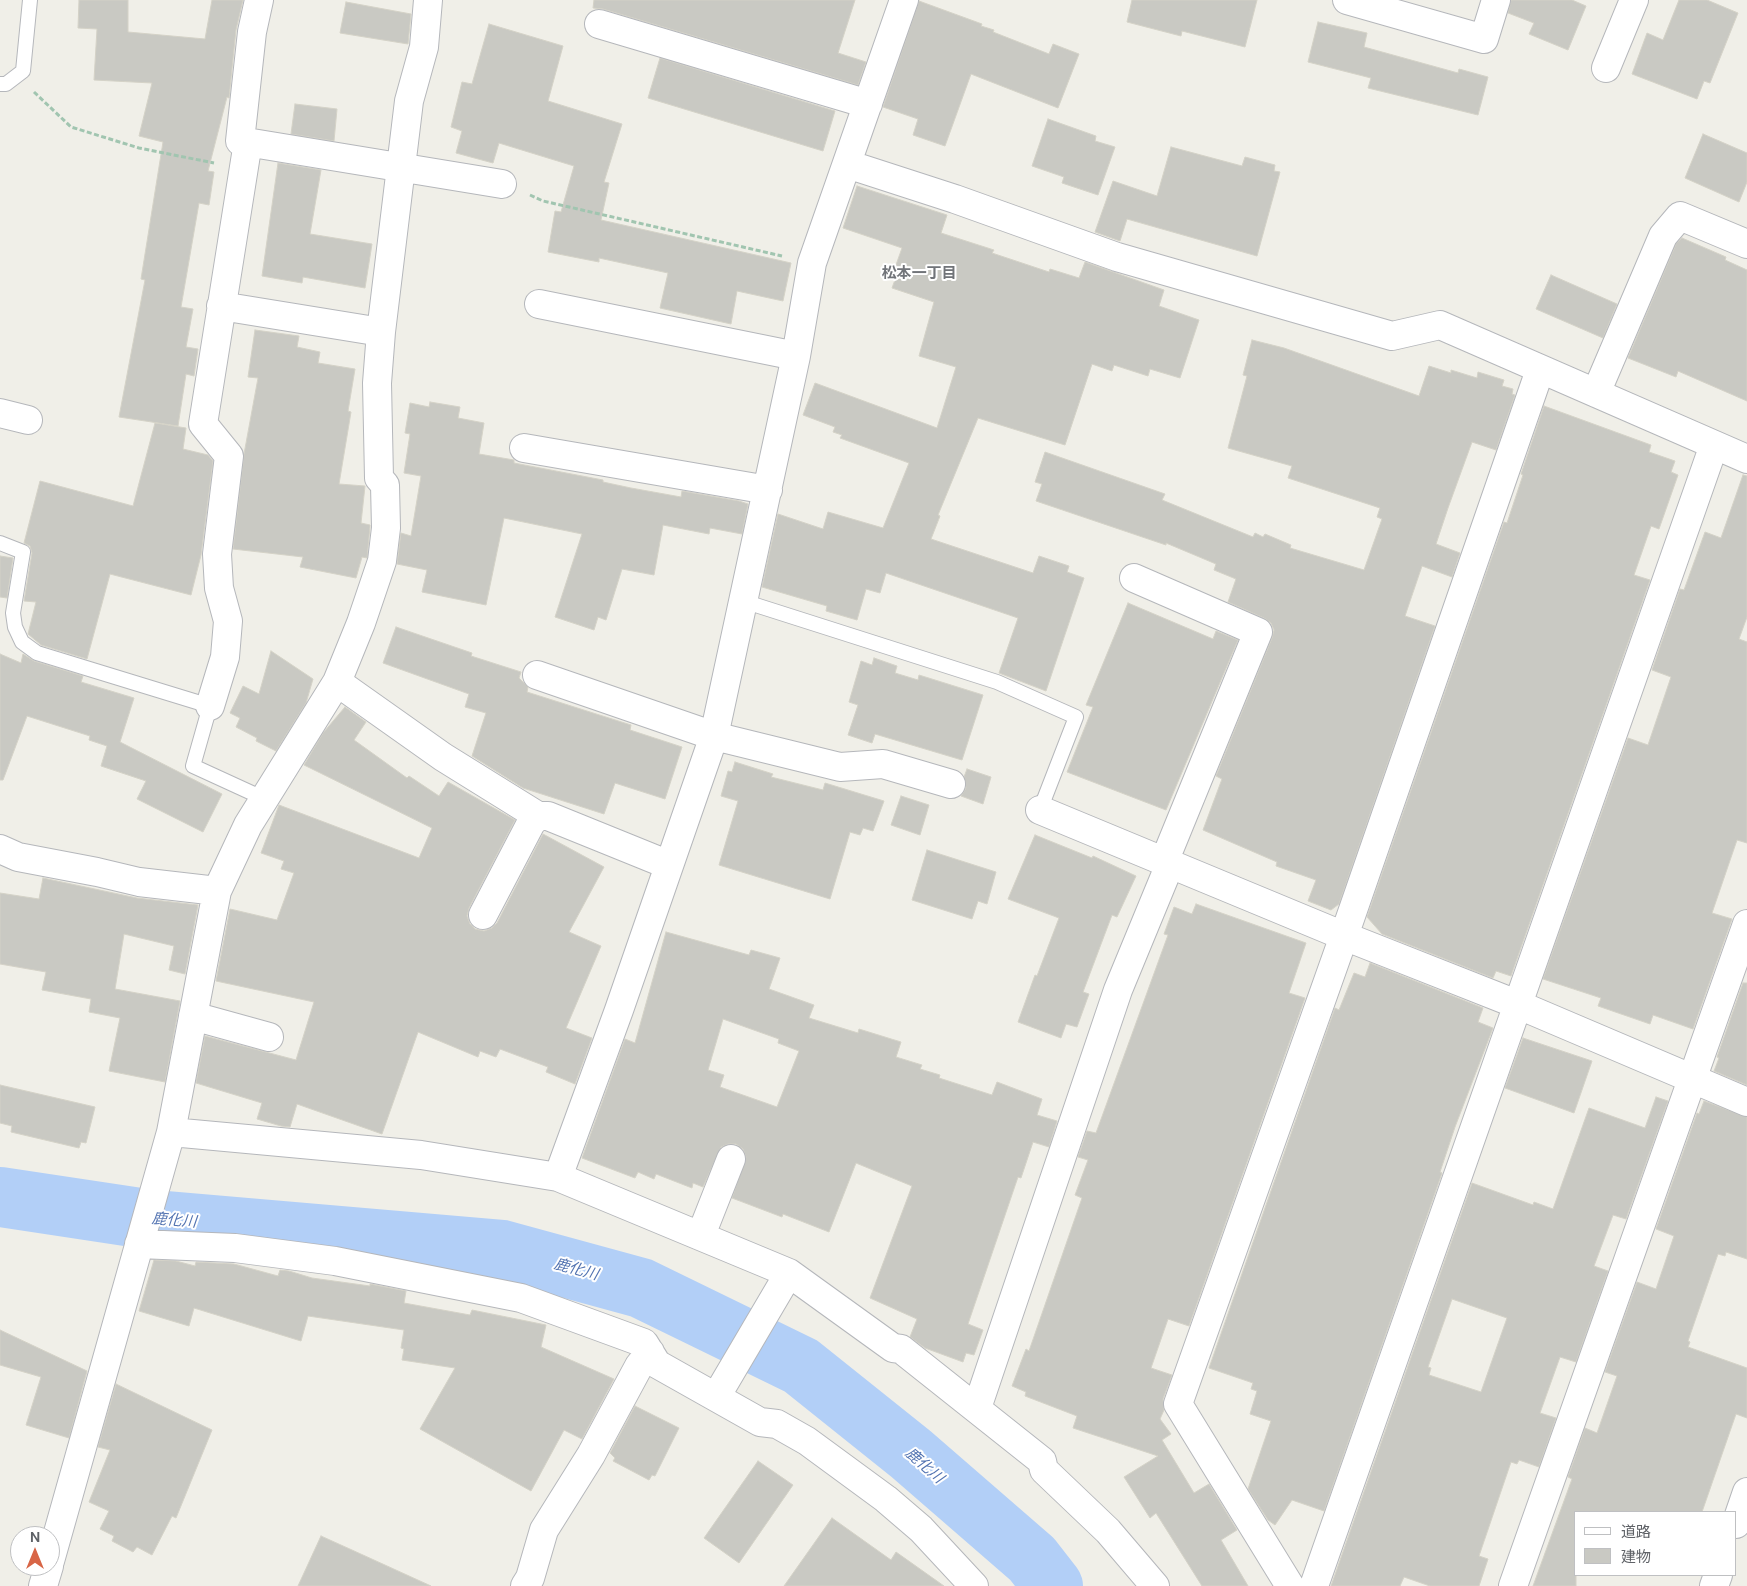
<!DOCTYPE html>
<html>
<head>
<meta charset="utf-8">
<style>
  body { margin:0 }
  #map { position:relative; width:1747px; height:1586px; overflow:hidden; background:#f0efe8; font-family:"DM Sans","Noto Sans JP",sans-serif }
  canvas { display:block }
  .legend { position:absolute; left:1574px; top:1511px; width:162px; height:65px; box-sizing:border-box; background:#fff; border:1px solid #bfc0c2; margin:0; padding:6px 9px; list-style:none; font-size:15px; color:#5f6267 }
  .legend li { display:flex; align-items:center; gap:10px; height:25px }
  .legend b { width:25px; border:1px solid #bfc0c2 }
  .north { position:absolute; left:10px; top:1526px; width:50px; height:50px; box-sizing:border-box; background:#fff; border:1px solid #bfc0c2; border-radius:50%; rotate:0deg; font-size:14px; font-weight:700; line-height:20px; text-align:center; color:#5f6267 }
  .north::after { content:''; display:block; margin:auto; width:18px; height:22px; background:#d86546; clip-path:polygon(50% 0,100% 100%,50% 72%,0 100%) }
</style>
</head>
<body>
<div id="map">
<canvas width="1747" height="1586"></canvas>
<ul class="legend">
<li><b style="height:6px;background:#fff"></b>道路</li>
<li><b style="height:14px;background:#c9c9c3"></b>建物</li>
</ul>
<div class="north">N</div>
</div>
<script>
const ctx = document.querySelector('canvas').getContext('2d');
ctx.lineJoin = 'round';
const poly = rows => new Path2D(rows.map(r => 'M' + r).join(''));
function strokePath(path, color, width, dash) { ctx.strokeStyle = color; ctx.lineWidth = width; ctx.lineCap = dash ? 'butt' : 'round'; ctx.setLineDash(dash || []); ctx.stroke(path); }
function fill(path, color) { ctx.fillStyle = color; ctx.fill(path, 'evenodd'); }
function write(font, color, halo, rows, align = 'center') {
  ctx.font = font + ' "DM Sans","Noto Sans JP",sans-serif'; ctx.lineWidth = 4; ctx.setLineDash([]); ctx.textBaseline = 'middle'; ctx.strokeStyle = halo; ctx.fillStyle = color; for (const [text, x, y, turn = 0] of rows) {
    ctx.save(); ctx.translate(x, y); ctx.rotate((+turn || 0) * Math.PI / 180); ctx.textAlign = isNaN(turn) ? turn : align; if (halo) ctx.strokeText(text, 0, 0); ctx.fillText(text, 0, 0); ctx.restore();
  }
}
strokePath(poly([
  [0,1197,153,1220,502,1250,641,1288,801,1366,911,1454,1032,1559,1053,1586]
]), '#b2cff7', 60);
const building = poly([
  [79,0,128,0,128,32,205,39,212,0,243,0,236,30,229,98,227,97,208,171,214,172,209,205,199,203,181,307,193,309,186,347,198,349,194,376,186,374,178,426,119,417,145,280,141,279,163,142,139,136,152,83,94,80,97,29,78,28,79,0],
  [594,0,855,0,838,53,866,62,858,85,603,9,593,8,594,0],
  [1132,0,1257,0,1245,47,1182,31,1181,36,1127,22,1132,0],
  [1511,0,1572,0,1586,6,1568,50,1529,34,1534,23,1508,13,1511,0],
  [1679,0,1707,0,1738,13,1710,83,1704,81,1697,99,1632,74,1647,33,1663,40,1679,0],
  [919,1,982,24,981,26,994,30,993,32,1049,54,1053,44,1079,54,1058,108,971,74,945,146,913,135,918,119,883,107,919,1],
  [346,2,411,14,408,44,340,33,346,2],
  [1318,22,1367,33,1364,47,1458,73,1459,69,1488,77,1478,115,1368,88,1371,78,1308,62,1318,22],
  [489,24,563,46,548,101,622,124,604,182,609,183,601,220,791,263,783,301,737,291,731,324,660,308,668,273,599,258,599,262,548,252,555,211,561,212,574,166,499,143,493,163,456,153,462,131,451,127,462,82,472,84,489,24],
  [660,58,835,111,823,151,648,98,660,58],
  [295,104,337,109,334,141,291,134,295,104],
  [1048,119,1096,136,1095,141,1115,147,1098,195,1062,183,1064,177,1032,166,1048,119],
  [1703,134,1747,153,1747,182,1739,202,1685,178,1703,134],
  [1171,147,1242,166,1245,157,1275,165,1274,171,1280,172,1257,256,1127,219,1120,241,1095,232,1113,181,1157,196,1171,147],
  [278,163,321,170,310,234,372,244,365,288,303,277,302,283,262,276,278,163],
  [857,186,947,215,941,233,994,250,992,253,1049,272,1050,269,1079,278,1085,262,1164,290,1159,306,1199,320,1180,378,1150,369,1148,376,1114,365,1112,371,1092,364,1065,445,978,418,938,515,940,516,931,539,1033,573,1039,556,1069,566,1067,572,1084,578,1046,691,999,673,1018,618,886,573,880,593,866,589,857,620,826,611,827,606,762,587,778,514,823,529,828,512,883,528,909,463,840,438,842,435,833,432,835,427,803,415,815,383,937,428,956,367,919,356,934,302,892,288,896,277,892,276,902,248,843,228,857,186],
  [1682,238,1726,257,1725,260,1747,270,1747,401,1678,371,1676,377,1628,358,1676,244,1682,238],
  [1551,275,1617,304,1603,338,1536,309,1551,275],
  [255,330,299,336,297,347,320,352,318,363,355,369,348,411,351,412,339,484,365,486,361,523,370,525,370,527,367,558,362,557,356,578,300,567,303,557,233,549,244,454,258,378,248,377,255,330],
  [1252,340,1284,348,1419,396,1429,366,1451,373,1451,370,1477,378,1478,372,1504,380,1502,386,1513,389,1512,394,1515,395,1496,450,1472,442,1448,508,1436,544,1460,553,1452,577,1422,566,1405,616,1435,626,1339,904,1331,910,1308,901,1316,880,1276,866,1277,862,1203,830,1222,779,1216,776,1272,638,1274,630,1271,623,1264,618,1228,602,1236,579,1214,570,1216,564,1166,543,1166,545,1036,501,1042,484,1035,482,1045,452,1165,494,1162,500,1253,537,1255,533,1263,537,1265,534,1291,545,1290,548,1364,570,1382,519,1377,517,1380,508,1288,478,1292,466,1228,448,1247,376,1243,375,1252,340],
  [430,402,460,407,458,418,484,423,479,454,514,460,514,463,603,480,603,482,631,488,681,497,682,491,739,501,748,504,742,534,710,528,709,534,663,525,654,575,622,569,606,620,598,617,594,630,555,617,582,534,504,518,486,605,422,592,427,570,397,564,401,533,411,536,421,476,404,473,410,434,405,433,410,403,429,407,430,402],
  [1544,406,1651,445,1649,452,1675,461,1671,472,1678,475,1659,529,1651,526,1634,575,1650,580,1511,976,1496,971,1493,978,1382,934,1367,917,1504,522,1507,523,1523,475,1521,474,1544,406],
  [155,423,186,428,183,449,208,455,213,461,201,555,191,595,110,574,87,659,41,645,28,634,36,602,24,601,32,553,30,546,24,543,40,481,133,506,155,423],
  [1743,475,1747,476,1747,617,1739,639,1747,642,1747,843,1737,840,1712,913,1732,919,1693,1029,1653,1015,1650,1024,1598,1006,1601,998,1543,979,1628,738,1648,745,1671,677,1652,670,1680,589,1684,590,1705,532,1721,538,1743,475],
  [0,556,13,558,7,598,0,597,0,556],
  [1128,603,1213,639,1216,631,1238,640,1166,810,1067,772,1093,707,1086,705,1128,603],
  [396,627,472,653,471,656,521,672,519,678,528,687,527,692,631,725,630,730,682,747,665,799,615,783,604,814,523,788,472,756,486,713,465,707,469,694,383,663,396,627],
  [271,651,313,679,306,703,276,751,256,741,257,738,236,727,240,718,230,713,243,686,259,694,271,651],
  [0,654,21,663,23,654,34,661,83,676,81,682,134,698,120,742,222,794,203,832,137,799,146,781,101,766,107,746,89,740,90,736,27,716,3,780,0,780,0,654],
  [874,658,897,666,895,673,918,680,919,675,983,695,962,760,875,734,872,743,848,735,858,705,849,702,861,661,872,665,874,658],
  [345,707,366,722,354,740,407,778,409,776,439,796,448,782,515,820,469,908,467,916,470,924,475,929,484,931,492,928,497,923,543,834,604,867,569,932,601,946,566,1028,592,1038,575,1084,546,1072,548,1067,500,1049,496,1057,480,1051,478,1057,418,1032,382,1134,297,1104,290,1127,281,1126,257,1119,262,1103,196,1083,205,1036,296,1060,314,1002,216,981,230,909,277,920,294,873,281,869,284,861,261,853,279,805,419,858,432,828,304,765,323,733,345,707],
  [735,762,773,774,771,777,823,790,825,783,884,801,873,831,863,828,860,835,850,832,830,899,719,865,738,801,721,796,728,771,732,772,735,762],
  [967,769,991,777,983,804,961,796,966,788,964,777,967,769],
  [901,796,929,805,920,835,891,825,901,796],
  [1035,835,1092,858,1093,856,1136,876,1117,917,1112,915,1083,992,1089,994,1077,1027,1066,1024,1061,1038,1018,1022,1035,975,1037,976,1059,918,1008,899,1035,835],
  [927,850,996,872,987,904,978,901,972,919,912,900,927,850],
  [43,878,137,898,198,905,185,974,169,970,174,946,124,934,115,989,180,1001,165,1082,109,1071,120,1018,89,1012,91,999,42,990,46,972,0,964,0,893,39,899,43,878],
  [1196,904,1306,943,1289,993,1305,998,1189,1326,1168,1319,1151,1368,1172,1375,1163,1399,1164,1410,1160,1419,1171,1434,1162,1440,1194,1493,1209,1484,1237,1530,1221,1540,1248,1586,1202,1586,1156,1513,1150,1518,1124,1477,1158,1456,1073,1428,1077,1416,1025,1396,1026,1392,1012,1386,1026,1349,1029,1351,1082,1198,1075,1195,1088,1160,1078,1157,1087,1131,1096,1133,1168,935,1164,934,1174,907,1192,914,1196,904],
  [666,932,749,955,751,950,780,958,769,989,814,1005,809,1018,858,1033,859,1029,901,1042,896,1057,922,1065,920,1069,940,1075,939,1078,992,1095,997,1082,1042,1099,1037,1115,1057,1121,1049,1147,1033,1142,1021,1178,1018,1177,968,1324,983,1330,974,1355,966,1353,963,1362,925,1348,910,1337,917,1319,870,1298,912,1186,856,1163,829,1232,783,1214,782,1217,732,1198,746,1157,743,1149,736,1144,728,1144,721,1147,703,1187,693,1183,692,1188,656,1174,654,1179,638,1172,635,1178,582,1158,625,1039,635,1043,666,932],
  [723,1019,779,1039,778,1043,799,1051,777,1107,720,1087,724,1075,708,1070,723,1019],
  [1370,963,1483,1008,1478,1022,1493,1028,1455,1127,1440,1172,1442,1173,1324,1511,1292,1500,1275,1525,1268,1520,1248,1489,1271,1421,1250,1414,1257,1391,1251,1389,1253,1383,1209,1368,1335,1008,1339,1010,1354,973,1365,977,1370,963],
  [1743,983,1747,983,1747,1085,1714,1071,1719,1058,1717,1057,1743,983],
  [1523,1038,1592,1061,1574,1113,1505,1088,1523,1038],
  [0,1085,95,1107,86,1143,81,1142,79,1148,11,1132,12,1126,0,1123,0,1085],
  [1656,1097,1668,1101,1626,1219,1613,1215,1594,1266,1608,1271,1576,1362,1560,1357,1540,1413,1556,1418,1539,1467,1519,1460,1517,1464,1511,1462,1479,1556,1488,1559,1479,1586,1430,1586,1404,1577,1400,1586,1331,1586,1472,1183,1533,1205,1534,1202,1553,1209,1589,1108,1645,1128,1656,1097],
  [1452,1299,1507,1318,1481,1392,1429,1375,1431,1368,1428,1367,1452,1299],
  [1704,1101,1747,1117,1747,1259,1726,1252,1725,1256,1718,1254,1688,1341,1690,1342,1688,1347,1747,1368,1747,1418,1736,1414,1702,1512,1576,1512,1576,1586,1533,1586,1572,1479,1568,1477,1585,1428,1597,1433,1617,1376,1605,1372,1637,1282,1656,1289,1674,1236,1656,1229,1697,1113,1699,1114,1704,1101],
  [154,1260,176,1261,195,1266,196,1262,234,1264,278,1276,280,1270,289,1271,312,1278,370,1286,370,1284,406,1291,404,1303,470,1315,472,1310,546,1325,541,1347,614,1379,582,1439,564,1430,531,1491,420,1429,455,1368,402,1360,404,1349,401,1348,404,1330,308,1316,301,1341,194,1308,189,1326,139,1311,154,1260],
  [0,1330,87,1371,69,1438,26,1425,41,1377,0,1365,0,1330],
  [116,1384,212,1430,176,1518,172,1516,152,1555,137,1547,133,1552,112,1541,114,1536,100,1529,109,1511,89,1502,110,1450,98,1447,116,1384],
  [635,1406,679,1428,655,1476,652,1475,649,1480,613,1461,615,1458,610,1453,635,1406],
  [758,1461,793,1485,739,1563,704,1538,758,1461],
  [832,1518,891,1560,896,1552,944,1586,784,1586,832,1518],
  [321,1536,352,1550,431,1586,298,1586,321,1536]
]);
fill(building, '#c9c9c3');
strokePath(building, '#d4d2c7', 1);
const service = poly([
  [0,84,6,84,23,71,30,0],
  [0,543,23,552,13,613,15,627,22,642,37,653,210,706,193,766,265,799],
  [743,601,997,682,1076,717,1040,810]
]);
const minor = poly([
  [259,0,252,32,240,141,502,184],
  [1347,0,1484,39,1496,0],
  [599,24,868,104],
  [1606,68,1634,0],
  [847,164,955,199,1117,257,1392,336,1440,325,1747,459],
  [539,304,796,356],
  [221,306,381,332],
  [1596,393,1663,236,1680,216,1747,244],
  [0,413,28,420],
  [524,448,768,490],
  [1134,578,1258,632,1164,862],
  [537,675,714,736,840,767,883,764,951,784],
  [337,682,443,757,538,816],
  [210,706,225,657,228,621,219,588,217,554,229,456,203,424,248,142],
  [1040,810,1344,936,1519,1005,1747,1102],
  [0,849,18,857,97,872,139,882,217,891],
  [483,915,531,823,538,816,548,816,669,865],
  [193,1016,269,1037],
  [171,1132,421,1155,558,1177,789,1273,893,1348,901,1349,1042,1461,1044,1470,1108,1531,1155,1586],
  [558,1177,619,1010,714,736,796,356,812,263,904,0],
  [701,1235,731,1159],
  [139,1244,235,1248,335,1261,521,1298,644,1343,657,1364,760,1422,777,1424,807,1441,886,1499,921,1529,974,1586],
  [716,1397,789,1273],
  [977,1408,1118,990,1170,864],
  [1736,1524,1747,1492],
  [50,1561,171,1132,217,891,248,825,337,682,361,623,382,561,386,528,385,485,379,478,377,383,381,332,409,101,424,47,428,0],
  [43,1586,49,1566],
  [525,1586,530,1578,544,1530,591,1455,639,1366,650,1352],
  [1290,1586,1178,1404,1344,936,1540,370],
  [1314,1586,1714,445],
  [1513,1586,1747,924],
  [1714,1586,1718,1575]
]);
strokePath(service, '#b5b7bb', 16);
strokePath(minor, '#b5b7bb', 30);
strokePath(poly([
  [34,92,71,127,139,148,214,163],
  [530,195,543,201,782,256]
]), '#a1c5b0', 3, [5, 2.5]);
strokePath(service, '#fff', 14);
strokePath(minor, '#fff', 28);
write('bold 15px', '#717479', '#fff', [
  ["松本一丁目",919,274]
]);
write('italic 15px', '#5273b1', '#fff', [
  ["鹿化川",174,1221,5],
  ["鹿化川",576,1270,15],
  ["鹿化川",924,1466,41]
]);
</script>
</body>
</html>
